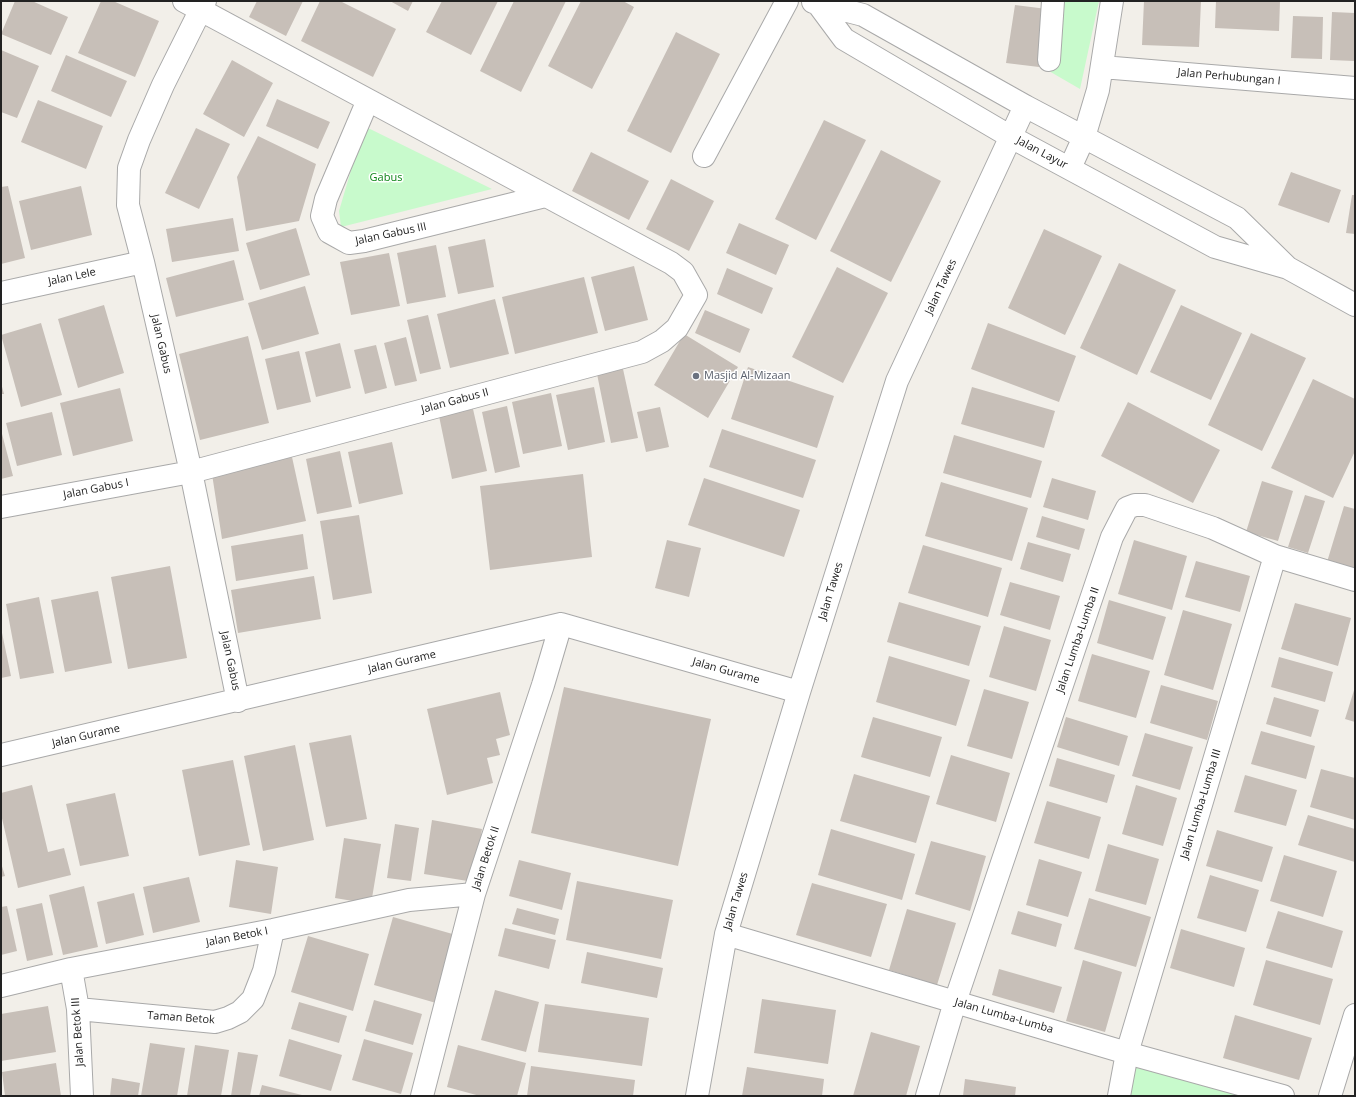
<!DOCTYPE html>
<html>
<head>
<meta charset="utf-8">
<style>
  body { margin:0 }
  #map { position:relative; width:1356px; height:1097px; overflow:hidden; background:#f2efe9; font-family:"Open Sans",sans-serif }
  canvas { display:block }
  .frame { position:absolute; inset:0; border:2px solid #222; pointer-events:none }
</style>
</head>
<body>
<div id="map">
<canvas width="1356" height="1097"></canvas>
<div class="frame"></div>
</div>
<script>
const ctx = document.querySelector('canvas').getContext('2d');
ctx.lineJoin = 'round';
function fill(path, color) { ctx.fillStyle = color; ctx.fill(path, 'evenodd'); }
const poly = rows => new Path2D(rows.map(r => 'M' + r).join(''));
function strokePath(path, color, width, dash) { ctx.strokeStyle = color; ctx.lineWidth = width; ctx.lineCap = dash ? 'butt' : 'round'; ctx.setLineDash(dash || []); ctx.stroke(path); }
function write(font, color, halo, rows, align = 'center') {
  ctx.font = font + ' "Open Sans",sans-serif'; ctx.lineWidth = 3; ctx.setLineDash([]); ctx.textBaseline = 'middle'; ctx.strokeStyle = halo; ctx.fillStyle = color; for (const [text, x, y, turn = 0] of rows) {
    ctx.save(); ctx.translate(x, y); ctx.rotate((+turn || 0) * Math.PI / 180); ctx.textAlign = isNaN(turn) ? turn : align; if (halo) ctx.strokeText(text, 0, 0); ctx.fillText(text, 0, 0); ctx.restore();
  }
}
fill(poly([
  [1052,1,1099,1,1080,89,1042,67],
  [364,126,492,189,341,227,339,211],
  [1135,1059,1271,1096,1131,1096]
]), '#c8facc');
fill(poly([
  [15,1,32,1,68,17,51,55,1,34],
  [101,1,113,1,159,21,135,77,78,53],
  [257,1,303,1,286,36,249,17],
  [320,1,340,1,396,29,373,77,301,41],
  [390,1,413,1,408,11],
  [442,1,498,1,471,55,426,32],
  [514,1,566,1,521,92,480,71],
  [581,1,623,1,634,7,592,89,548,66],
  [1144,1,1201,1,1199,47,1142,45],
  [1216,1,1280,1,1279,31,1215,28],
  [1015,5,1047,9,1039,67,1006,63],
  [1332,12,1355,13,1354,61,1330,60],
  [1293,16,1323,17,1322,59,1291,58],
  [676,32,720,54,671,153,627,131],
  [1,50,39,66,17,118,1,112],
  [66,55,127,81,111,117,51,91],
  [232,60,273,83,244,137,203,114],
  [277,99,330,122,318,149,266,126],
  [38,100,103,126,86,169,21,142],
  [824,120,866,140,816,240,775,219],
  [196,128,230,144,199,209,165,193],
  [258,136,316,164,299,221,246,231,237,177],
  [881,150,941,181,891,282,830,251],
  [591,152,649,181,629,220,572,191],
  [1291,172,1341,190,1329,223,1278,205],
  [671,179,714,201,689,251,646,229],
  [8,186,25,258,1,264,1,187],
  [81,186,92,235,31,250,19,201],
  [1352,195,1355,195,1355,234,1346,233],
  [233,218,239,251,172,262,166,229],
  [739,223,789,245,776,275,726,253],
  [296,228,310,275,260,290,246,243],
  [1044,229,1102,256,1065,335,1008,308],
  [485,239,494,287,458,294,448,247],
  [436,245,446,297,407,304,397,253],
  [389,253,400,306,351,315,340,262],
  [234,260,244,300,176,317,166,278],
  [1119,263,1176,290,1137,375,1080,348],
  [634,266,648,320,605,331,591,277],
  [837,267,888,293,843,383,792,357],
  [727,268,773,288,762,314,717,294],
  [584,277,598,333,515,354,502,297],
  [305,286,319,334,262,350,248,303],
  [495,299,509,354,450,368,437,314],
  [104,305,124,373,78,388,58,319],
  [1181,305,1242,333,1211,400,1150,372],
  [705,310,750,329,740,353,695,333],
  [428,315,441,369,420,374,407,320],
  [41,323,62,395,21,407,1,335],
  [988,323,1076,356,1059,402,971,369],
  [1251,333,1306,358,1262,451,1208,425],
  [684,334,738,367,708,418,654,385],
  [248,336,269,423,200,440,179,354],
  [406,337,417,381,395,386,384,343],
  [340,343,351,388,316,397,305,352],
  [376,345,387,388,365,394,354,350],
  [299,351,311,402,277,410,265,359],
  [748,367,834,396,817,448,731,419],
  [623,369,638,438,611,443,597,374],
  [1313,379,1355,399,1355,451,1333,498,1271,468],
  [1,383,4,394,1,394],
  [594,387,605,442,568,450,556,395],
  [972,387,1055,411,1044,448,961,424],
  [120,388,133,441,73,456,60,403],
  [551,393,562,446,523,454,512,402],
  [1128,402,1220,450,1193,503,1101,456],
  [507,406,520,467,495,473,482,412],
  [660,407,669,447,646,452,637,412],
  [473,409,487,471,452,479,439,416],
  [52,412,62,455,17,466,6,423],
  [722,429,816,460,803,498,709,467],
  [1,430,13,476,1,479],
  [954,435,1042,461,1031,498,943,473],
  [392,442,403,494,359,504,348,452],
  [340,451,352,507,317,514,306,459],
  [292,457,306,521,222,539,212,474],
  [583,474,592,557,490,570,480,486],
  [704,478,800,510,784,557,688,525],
  [1052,478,1096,491,1088,520,1043,507],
  [1262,481,1293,491,1278,541,1246,532],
  [941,482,1028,508,1012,561,925,536],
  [1305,495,1325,501,1308,553,1288,547],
  [1344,506,1355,509,1355,571,1327,562],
  [359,515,372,593,333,600,320,521],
  [1042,516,1085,529,1079,550,1036,537],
  [303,534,308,569,236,581,231,546],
  [667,540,701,548,689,597,655,588],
  [1134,540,1187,556,1172,610,1118,594],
  [1028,542,1071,554,1063,582,1020,569],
  [923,545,1002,568,988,617,908,593],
  [1196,561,1250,576,1240,612,1185,597],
  [170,566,187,658,128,669,111,577],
  [314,576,321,619,238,633,231,590],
  [1010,582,1060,596,1050,630,1000,615],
  [98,591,112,663,65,672,51,600],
  [39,597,54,673,20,679,6,604],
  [1109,600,1166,617,1153,660,1097,643],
  [899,602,981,626,969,666,887,642],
  [1295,603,1351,618,1338,666,1281,649],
  [1183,610,1232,624,1213,690,1164,675],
  [1004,626,1051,640,1036,691,989,677],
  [1,628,11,676,1,678],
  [1092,654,1150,671,1136,718,1078,701],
  [889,656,970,680,956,726,876,702],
  [1279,657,1333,672,1325,702,1271,687],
  [1161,685,1218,701,1207,740,1150,723],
  [564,687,711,719,678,866,531,833],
  [1355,687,1355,722,1345,719],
  [984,689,1029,702,1012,759,967,746],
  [500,692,510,735,496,739,500,755,487,758,493,783,447,795,427,709],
  [1274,697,1319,710,1311,737,1266,724],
  [873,717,942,737,930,777,861,757],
  [1066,717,1128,736,1119,766,1057,747],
  [1261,731,1315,746,1306,779,1251,764],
  [1145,733,1193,747,1180,790,1132,776],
  [351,735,367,819,326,827,309,743],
  [295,745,314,840,263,851,244,756],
  [951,755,1010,773,996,822,936,804],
  [1057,758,1115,775,1107,803,1049,786],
  [233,760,250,845,199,856,182,770],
  [1321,769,1355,778,1355,820,1310,807],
  [854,774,930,796,916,843,840,821],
  [1245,775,1297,790,1286,826,1234,812],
  [32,785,48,852,64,848,71,875,18,888,1,814,1,793],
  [1136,785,1177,798,1163,846,1122,834],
  [115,793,129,856,80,866,66,804],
  [1047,801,1101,817,1089,859,1034,843],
  [1308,815,1355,829,1355,862,1298,845],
  [432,820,482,829,474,882,424,874],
  [395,824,419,828,411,881,387,878],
  [831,829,915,854,902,900,818,875],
  [1217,830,1273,847,1262,882,1206,866],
  [344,838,381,844,371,904,335,898],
  [931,841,986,856,970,911,915,894],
  [1108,844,1159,859,1146,905,1095,891],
  [1284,855,1337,871,1323,917,1270,901],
  [1039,859,1082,872,1068,917,1026,905],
  [236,860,278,867,271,914,229,907],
  [519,860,571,873,562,910,509,896],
  [1,863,5,876,1,877],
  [1210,875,1259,890,1246,932,1197,918],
  [189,877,200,922,153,933,143,887],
  [577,881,673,900,661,959,566,940],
  [812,883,887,904,871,957,796,935],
  [84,886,98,947,63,955,49,895],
  [134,893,144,935,106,944,97,902],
  [1089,898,1151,917,1136,967,1074,949],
  [42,903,53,955,27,961,16,909],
  [7,906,17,951,1,955,1,907],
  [517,908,559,919,555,935,512,924],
  [907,909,956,923,937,985,889,970],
  [1018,911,1062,924,1056,947,1011,934],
  [1278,911,1343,931,1332,968,1266,948],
  [393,917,456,935,436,1003,374,985],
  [505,928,556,940,549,969,498,956],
  [1181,929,1245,948,1234,987,1170,968],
  [308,936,369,954,353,1011,291,992],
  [587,952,663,968,657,998,581,983],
  [1083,960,1122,972,1105,1032,1066,1021],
  [1266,960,1333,979,1320,1025,1253,1005],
  [999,969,1062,987,1054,1013,992,995],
  [495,990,539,1002,526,1052,481,1040],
  [762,999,836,1010,828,1064,754,1053],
  [374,1000,422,1014,413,1045,365,1031],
  [299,1002,347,1016,339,1043,291,1029],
  [545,1004,649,1018,642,1066,538,1052],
  [48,1006,56,1052,1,1061,1,1014],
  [1235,1015,1312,1038,1299,1080,1223,1058],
  [871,1032,920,1046,906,1096,853,1096],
  [289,1039,342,1055,331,1091,279,1076],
  [364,1039,413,1053,401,1094,352,1080],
  [150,1043,185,1048,177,1096,141,1096],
  [195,1045,229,1050,221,1096,187,1096],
  [458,1045,526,1063,517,1096,480,1096,447,1087],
  [238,1052,258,1055,250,1096,231,1096],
  [56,1063,61,1096,5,1096,2,1072],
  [531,1066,635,1080,633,1096,527,1096],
  [747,1067,824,1079,822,1096,742,1096],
  [112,1078,140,1083,138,1096,110,1096],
  [965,1079,1016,1087,1015,1096,963,1096],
  [262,1085,302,1095,301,1096,259,1096]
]), '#c7bfb8');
const minor = poly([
  [205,1,163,85,139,140,129,168,128,205,143,262,191,472,238,701],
  [813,2,863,15,1025,106,1237,218,1286,266],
  [818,4,844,39,1011,137,1215,247,1288,268,1355,305],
  [1049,60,1053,1],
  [1102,67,1355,88],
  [368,100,326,199,322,216,329,232,338,237,349,243,364,241,545,196],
  [704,156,787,1],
  [1070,168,1084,137,1098,90,1112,1],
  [1,293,143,262],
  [1,507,191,472,642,352,662,341,677,328,696,295,683,272,671,263,184,1],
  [1,755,561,624,799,692],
  [726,934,1127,1053,1283,1096],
  [71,969,78,1009,82,1096],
  [1,986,71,969,273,930,409,900,474,894],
  [78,1009,215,1022,228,1018,240,1012,253,999,264,971,273,930],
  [422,1096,474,894,543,685,561,624],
  [697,1096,726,934,799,692,897,381,1025,106],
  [927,1096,955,1002,1112,537,1127,508,1135,505,1145,505,1213,528,1275,556,1355,580],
  [1119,1096,1127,1053,1275,556],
  [1330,1096,1355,1015]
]);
strokePath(minor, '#a9a9a9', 24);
strokePath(minor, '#fff', 22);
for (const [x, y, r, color] of [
  [696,376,4,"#6b7280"]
]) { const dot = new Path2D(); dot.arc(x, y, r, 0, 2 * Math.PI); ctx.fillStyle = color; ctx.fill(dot); strokePath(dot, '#fff', 1.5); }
write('11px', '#222', '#fff', [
  ["Jalan Perhubungan I",1229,77,5],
  ["Jalan Layur",1042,153,28],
  ["Jalan Gabus III",391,234,-12],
  ["Jalan Lele",72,277,-12],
  ["Jalan Tawes",941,287,-65],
  ["Jalan Gabus",161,344,77],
  ["Jalan Gabus II",455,401,-15],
  ["Jalan Gabus I",96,489,-11],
  ["Jalan Tawes",831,591,-73],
  ["Jalan Lumba-Lumba II",1078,640,-71],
  ["Jalan Gabus",230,661,78],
  ["Jalan Gurame",402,662,-13],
  ["Jalan Gurame",726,671,16],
  ["Jalan Gurame",86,736,-13],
  ["Jalan Lumba-Lumba III",1201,804,-73],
  ["Jalan Betok II",486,858,-72],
  ["Jalan Tawes",736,901,-73],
  ["Jalan Betok I",237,937,-11],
  ["Jalan Lumba-Lumba",1004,1016,16],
  ["Taman Betok",181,1018,4],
  ["Jalan Betok III",78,1032,-94]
]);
write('11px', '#0c8416', '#fff', [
  ["Gabus",386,178]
]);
write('11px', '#5b616d', '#fff', [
  ["Masjid Al-Mizaan",704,376]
], 'left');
</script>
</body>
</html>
